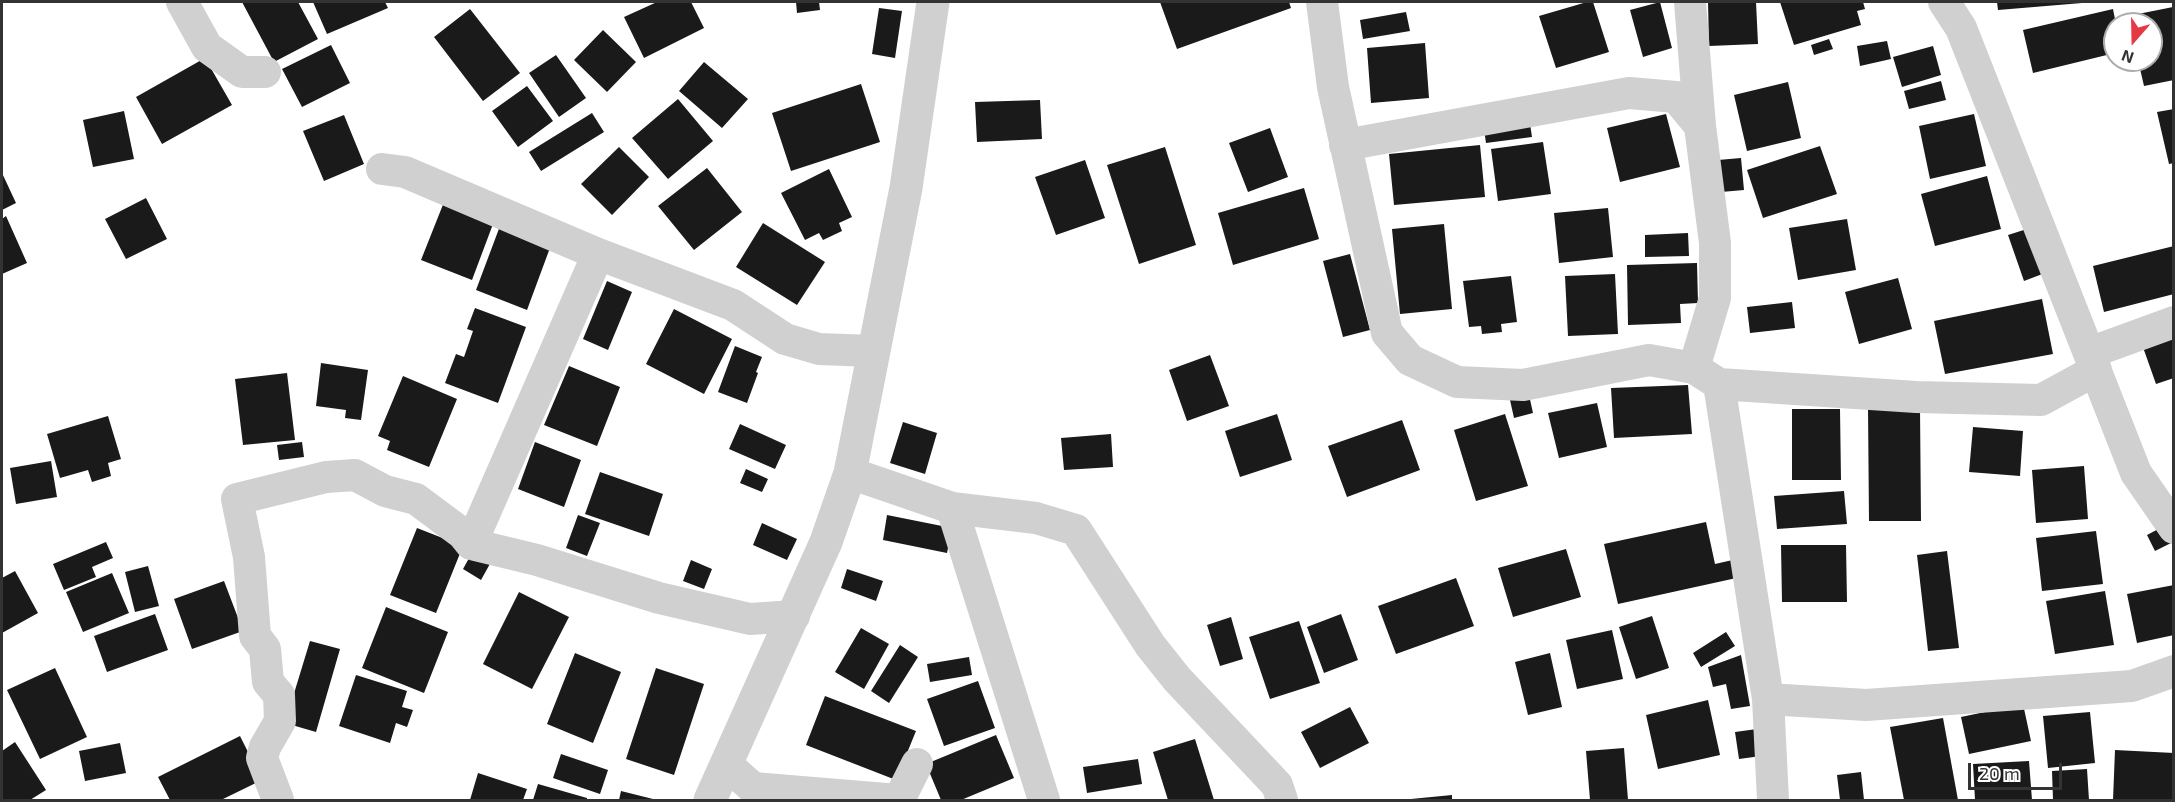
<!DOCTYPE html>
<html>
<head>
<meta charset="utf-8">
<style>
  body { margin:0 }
  #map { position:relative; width:2175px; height:802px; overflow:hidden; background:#fff; font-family:"Exo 2",sans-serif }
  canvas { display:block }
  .frame { position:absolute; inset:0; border:3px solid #333; pointer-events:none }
  .north { position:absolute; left:2103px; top:12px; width:60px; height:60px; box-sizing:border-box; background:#fff; border:2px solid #adadad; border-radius:50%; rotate:200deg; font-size:16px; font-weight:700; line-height:24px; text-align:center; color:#333 }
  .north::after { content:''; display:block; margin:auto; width:21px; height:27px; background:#e63946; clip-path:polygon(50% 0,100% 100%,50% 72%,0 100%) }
  .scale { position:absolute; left:1968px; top:763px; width:94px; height:27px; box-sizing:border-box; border:3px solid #333; border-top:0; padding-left:8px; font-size:18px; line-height:21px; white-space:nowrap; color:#333; -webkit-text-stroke:4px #fff; paint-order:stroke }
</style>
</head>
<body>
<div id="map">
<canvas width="2175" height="802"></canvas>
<div class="frame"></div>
<div class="north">N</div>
<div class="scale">20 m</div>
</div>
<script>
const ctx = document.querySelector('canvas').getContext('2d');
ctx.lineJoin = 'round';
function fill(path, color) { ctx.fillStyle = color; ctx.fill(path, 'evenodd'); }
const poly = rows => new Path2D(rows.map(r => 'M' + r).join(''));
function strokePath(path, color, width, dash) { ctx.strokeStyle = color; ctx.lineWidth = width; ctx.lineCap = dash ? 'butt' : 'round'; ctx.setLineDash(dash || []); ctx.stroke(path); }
fill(poly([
  [242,2,298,2,318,39,274,62],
  [313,2,385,2,388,8,327,34],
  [657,2,691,2,704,28,644,58,624,17],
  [796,2,819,2,820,10,797,13],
  [1160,2,1289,2,1291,8,1177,49],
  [1587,2,1593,2,1609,52,1556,68,1539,16],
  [1660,2,1672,48,1643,57,1630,10],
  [1708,2,1756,2,1758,44,1709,46],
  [1780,2,1863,2,1865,9,1857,11,1861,25,1794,45],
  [1997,2,2082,2,2082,3,1998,10],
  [2173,7,2174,80,2144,86,2138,60,2151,60,2151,24,2130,24,2128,16],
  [879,8,902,11,895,58,872,54],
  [470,9,520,73,483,101,434,37],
  [2113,9,2116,24,2115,53,2033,73,2023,30],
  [1406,12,1410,31,1363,39,1360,20],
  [603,30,636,62,607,92,574,60],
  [1829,39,1833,49,1814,55,1811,45],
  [1887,41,1891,59,1860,66,1857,46],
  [1425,43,1429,98,1371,103,1367,48],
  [331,45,350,83,302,107,282,69],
  [1933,46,1941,75,1902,87,1893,57],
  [556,55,586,98,559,117,529,73],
  [205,58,232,105,162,144,136,97],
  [704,62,748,99,722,128,679,91],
  [1941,81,1946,100,1909,109,1904,91],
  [1788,82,1801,138,1747,151,1734,95],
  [861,84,880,142,791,171,772,113],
  [527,86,553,121,518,147,492,111],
  [678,99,713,141,668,179,632,138],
  [1040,100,1042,139,977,142,975,102],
  [2174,109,2174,163,2169,164,2157,112],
  [124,111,134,159,93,167,83,120],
  [592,113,604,132,541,171,529,152],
  [1666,114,1680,167,1620,182,1607,128],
  [1974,114,1986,166,1930,179,1919,126],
  [344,115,364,164,324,181,303,131],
  [1529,117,1532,137,1486,143,1483,123],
  [1270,128,1288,177,1248,192,1229,143],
  [1543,142,1551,194,1498,201,1491,149],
  [1480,145,1485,197,1394,205,1389,154],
  [1820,146,1837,194,1763,218,1747,170],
  [619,147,649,177,612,215,581,184],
  [1165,147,1196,245,1139,264,1107,165],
  [1741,158,1744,190,1721,192,1718,160],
  [1085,160,1105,218,1056,235,1035,177],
  [707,168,742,212,694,250,658,206],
  [829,169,852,217,839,223,842,231,823,240,819,233,805,240,781,193],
  [2,173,16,203,2,210],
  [1987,176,2001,229,1935,246,1921,194],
  [1304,188,1319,239,1233,265,1218,213],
  [446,197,496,216,472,280,421,260],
  [146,198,167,239,126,259,105,219],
  [1608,208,1613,257,1559,263,1554,213],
  [6,216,27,263,2,274,2,219],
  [503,218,554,237,527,310,476,290],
  [1847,219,1856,270,1798,280,1789,228],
  [763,223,825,262,797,305,736,267],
  [1444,224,1452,309,1400,314,1392,229],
  [2030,228,2045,273,2024,281,2008,235],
  [1688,233,1689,256,1645,257,1645,235],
  [2174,246,2174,294,2104,312,2093,266],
  [1350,254,1370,330,1343,337,1323,261],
  [1697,263,1698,303,1680,304,1681,323,1628,325,1627,265],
  [1615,274,1618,334,1568,336,1565,276],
  [1511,276,1517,322,1501,324,1502,332,1482,334,1481,326,1469,327,1463,281],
  [1898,278,1912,329,1859,344,1845,292],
  [607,281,632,292,608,350,583,339],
  [2042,299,2053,354,1945,374,1934,321],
  [1792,302,1795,328,1750,333,1747,307],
  [475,308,526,327,498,403,445,383,456,354,464,357,473,331,467,329],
  [674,309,732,339,704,394,646,364],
  [2174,324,2174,378,2156,384,2139,336],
  [735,346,762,357,756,372,758,373,747,403,718,392],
  [1210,355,1229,406,1187,421,1169,370],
  [321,363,368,370,361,420,345,418,346,410,316,406],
  [569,366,620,387,597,446,544,425],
  [287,373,295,440,243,445,235,379],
  [403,376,457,399,429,467,387,450,390,441,378,436],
  [1688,385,1692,434,1614,438,1611,388],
  [1527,386,1533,413,1514,418,1508,391],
  [1597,403,1607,447,1559,458,1548,413],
  [1868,408,1920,408,1921,521,1869,521],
  [1792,409,1840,409,1841,480,1792,480],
  [1277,414,1292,460,1240,477,1225,431],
  [1505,414,1528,486,1476,501,1454,430],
  [108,416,121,459,108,463,111,476,92,482,88,470,60,478,47,434],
  [1402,420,1420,470,1347,497,1328,446],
  [903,422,937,433,925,474,890,463],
  [740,424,786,445,775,469,729,449],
  [1973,427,2023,431,2020,476,1969,472],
  [1111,434,1113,467,1064,470,1061,438],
  [302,442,304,457,279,460,277,445],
  [535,442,581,460,564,507,518,489],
  [51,461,57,497,16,504,10,468],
  [2084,466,2088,519,2036,523,2032,470],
  [746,469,768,479,762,492,740,483],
  [600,472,663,494,649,536,585,514],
  [1844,491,1847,524,1777,529,1774,496],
  [578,515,600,523,587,556,566,548],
  [887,515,952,528,947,553,883,540],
  [1706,522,1715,564,1737,559,1741,577,1618,604,1604,544],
  [762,523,797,539,787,560,753,545],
  [2164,526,2173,542,2155,551,2147,535],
  [417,528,463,546,436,613,390,595],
  [2096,531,2103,584,2042,591,2036,538],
  [106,542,113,558,92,567,96,577,64,590,53,564],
  [1781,545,1846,545,1847,602,1782,602],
  [1566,549,1581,597,1513,617,1498,568],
  [473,551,491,562,481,580,463,569],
  [1947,551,1959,648,1928,651,1917,555],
  [691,560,712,569,704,589,683,581],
  [148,566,159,606,135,612,125,572],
  [847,569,883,581,876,601,841,588],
  [15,571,38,613,2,633,2,578],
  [112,573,129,613,83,632,66,592],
  [1456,578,1474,626,1396,654,1378,606],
  [224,581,243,631,192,649,174,599],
  [2174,585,2174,635,2137,643,2127,594],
  [2105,591,2114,645,2055,654,2046,601],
  [519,592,569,617,532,689,483,664],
  [386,607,448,632,424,693,362,668],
  [155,614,168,650,107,672,94,636],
  [1341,614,1358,660,1324,673,1307,627],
  [1652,616,1669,668,1636,679,1619,627],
  [1231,617,1243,659,1220,666,1207,625],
  [1299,621,1320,683,1270,699,1249,637],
  [861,628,889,644,864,689,835,672],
  [1612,630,1623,679,1577,689,1566,640],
  [1726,632,1735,646,1701,667,1693,653],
  [310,641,340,649,316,732,285,723],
  [900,645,918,657,889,703,871,691],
  [575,653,621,672,593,743,547,724],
  [1550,653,1562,707,1528,715,1515,662],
  [1741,655,1750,706,1731,709,1726,684,1713,687,1708,667],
  [969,657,972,675,930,682,927,664],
  [55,668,87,737,40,759,7,690],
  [656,668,704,684,674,775,626,759],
  [356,675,407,691,402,707,413,710,407,727,396,723,390,743,339,726],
  [978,681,995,728,944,746,927,699],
  [825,696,916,731,896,780,806,745],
  [1708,700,1720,755,1658,769,1646,715],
  [2023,704,2031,741,1969,754,1961,717],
  [1350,707,1369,743,1320,768,1301,732],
  [2090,712,2095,763,2048,768,2043,716],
  [1943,718,1958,800,1904,800,1890,727],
  [1757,729,1761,756,1739,759,1735,732],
  [996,735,1014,778,961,800,941,800,926,764],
  [240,736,262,780,221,800,170,800,158,777],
  [1195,739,1214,800,1168,800,1153,752],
  [15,742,46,790,30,800,2,800,2,751],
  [120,743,126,773,85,781,79,751],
  [1624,748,1628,800,1590,800,1586,751],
  [2115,750,2174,753,2174,800,2113,800],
  [561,754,608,770,600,794,553,778],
  [1138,759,1142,784,1087,793,1083,767],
  [2029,761,2032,800,1975,800,1973,764],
  [2087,769,2089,800,2053,800,2052,771],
  [1861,772,1864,800,1840,800,1837,775],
  [478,773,527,789,523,800,470,800],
  [538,784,587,798,587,800,533,800],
  [621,791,657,800,619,800],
  [1452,795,1452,800,1411,800,1411,799]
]), '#1a1a1a');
strokePath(poly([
  [182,2,207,47,242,72,265,72],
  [1322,2,1333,87,1387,333,1410,360,1457,382,1523,385,1649,360,1694,368,1719,384,1916,397,2041,400,2096,370],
  [1690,2,1700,126],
  [1944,2,1961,28,2136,473,2174,528],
  [1345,145,1629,93,1676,97,1700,126,1715,243,1715,298,1694,368],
  [382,169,405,172,598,254,733,305,785,339,819,349,873,351],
  [2089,353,2174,322],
  [1719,384,1768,699,1773,800],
  [850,473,952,508,1036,518,1076,530,1150,645,1177,679,1277,785,1282,800],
  [952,508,1044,800],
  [471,544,598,254],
  [1768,699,1866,705,2132,686,2174,671],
  [726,764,753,788,898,800],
  [278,800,262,758,265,747,280,721,279,695,268,682,265,649,255,636,249,557,237,499,326,477,355,475,385,491,416,499,463,534,471,544,537,560,659,598,750,619,794,616],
  [899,800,917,764]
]), '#d0d0d0', 32);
strokePath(poly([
  [710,800,826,542,850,473,906,188,933,2]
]), '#d0d0d0', 33);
</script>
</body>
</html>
